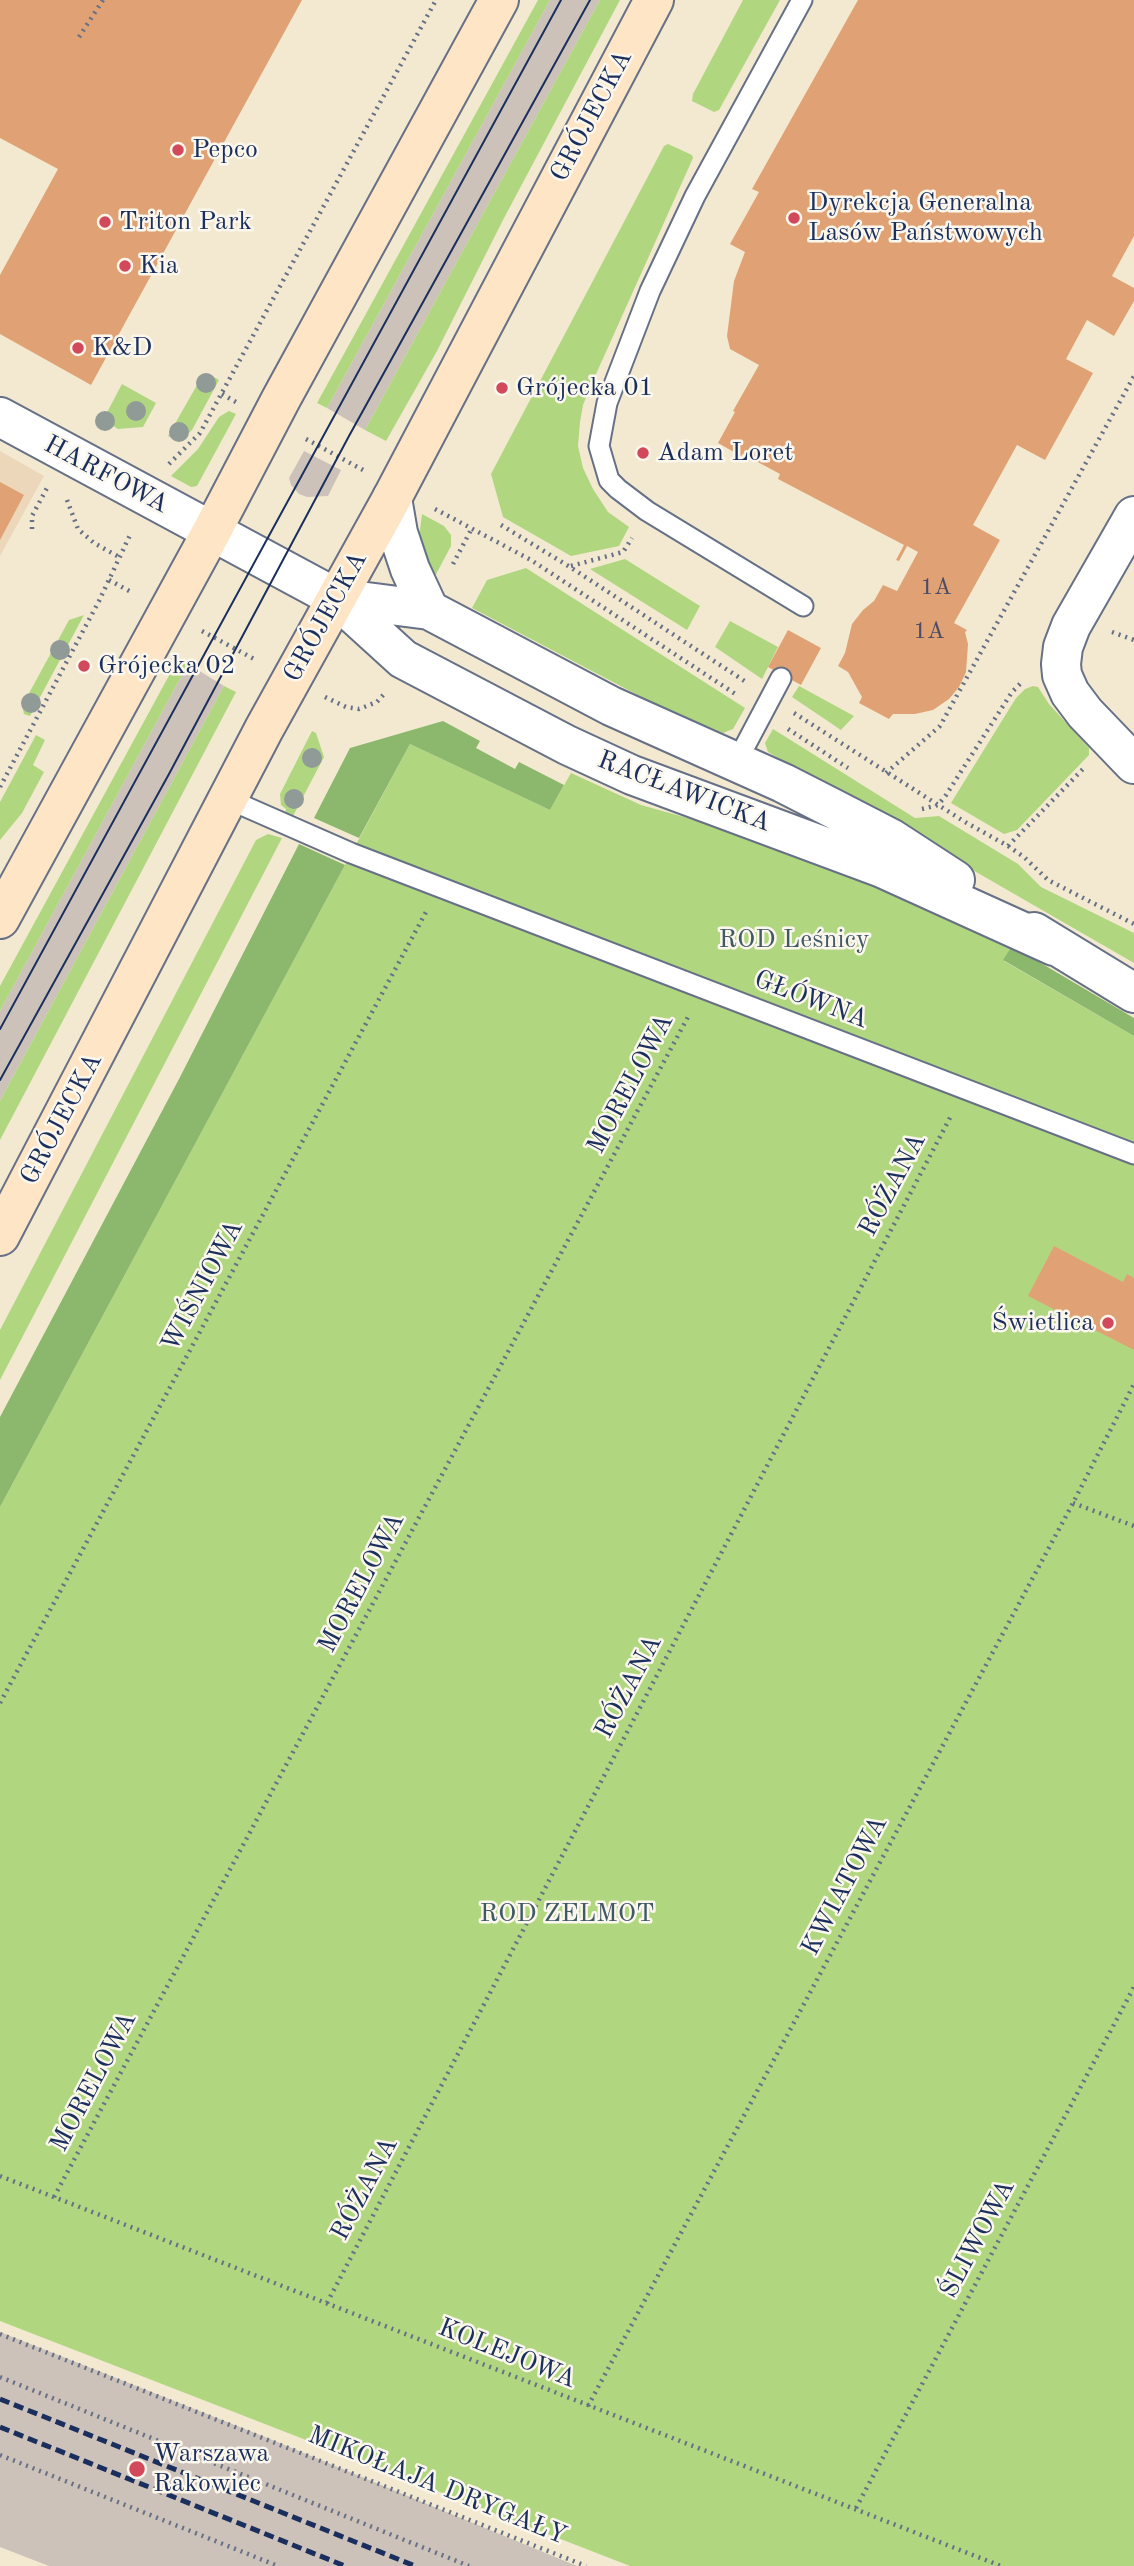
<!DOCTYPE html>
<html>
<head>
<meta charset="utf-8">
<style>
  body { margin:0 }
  canvas { display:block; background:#f2e9d0 }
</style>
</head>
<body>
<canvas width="1134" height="2566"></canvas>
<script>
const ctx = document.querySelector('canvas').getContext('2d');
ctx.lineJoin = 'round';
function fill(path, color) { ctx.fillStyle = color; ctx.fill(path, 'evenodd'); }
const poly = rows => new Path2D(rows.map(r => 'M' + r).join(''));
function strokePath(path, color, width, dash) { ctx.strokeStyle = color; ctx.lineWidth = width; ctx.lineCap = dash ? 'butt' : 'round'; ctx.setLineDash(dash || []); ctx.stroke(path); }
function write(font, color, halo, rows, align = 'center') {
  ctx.font = font + ' "Old Standard TT",serif'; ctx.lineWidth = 5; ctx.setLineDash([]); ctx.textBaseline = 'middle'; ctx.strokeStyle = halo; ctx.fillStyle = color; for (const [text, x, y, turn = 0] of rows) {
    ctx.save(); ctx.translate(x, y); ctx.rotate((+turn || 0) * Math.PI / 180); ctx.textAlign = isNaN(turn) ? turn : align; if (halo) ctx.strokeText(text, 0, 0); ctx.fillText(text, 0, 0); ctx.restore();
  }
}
fill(poly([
  [0,451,44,476,0,556]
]), '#edd7bb');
fill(poly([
  [550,0,600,0,365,430,327,408],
  [304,451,341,470,328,496,307,497,299,494,291,485,289,478],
  [188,664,224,686,0,1101,0,1011],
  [0,2332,270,2439,577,2566,49,2566,0,2547]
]), '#ccc2b9');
fill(poly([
  [538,0,550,0,327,408,317,403],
  [600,0,620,0,503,220,437,351,386,441,365,430],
  [743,0,780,0,719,110,714,112,692,101,693,94],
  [668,144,692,155,693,158,592,383,583,405,580,422,578,446,583,468,593,489,608,512,629,527,619,546,571,556,503,517,491,474,664,146],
  [210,375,219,380,192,430,179,442,168,436,201,378],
  [122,384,156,403,143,427,118,429,103,420],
  [229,411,236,414,197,486,191,487,171,476,198,449,219,417],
  [422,514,444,526,451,535,451,546,433,580,418,546],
  [625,559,700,606,687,630,590,569],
  [526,568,745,708,733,729,723,733,653,703,472,608,487,580],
  [84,615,30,716,24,714,22,706,69,620],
  [730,621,778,647,762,679,715,647],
  [178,659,188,664,0,1011,0,986],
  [224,686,236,692,0,1140,0,1101],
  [799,686,854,716,841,730,792,697],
  [1033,686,1038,687,1049,704,1089,748,1089,755,1017,830,1004,834,951,803,1016,698,1025,689],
  [773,729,915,818,939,816,1018,864,1041,887,1134,933,1134,963,768,752,765,743],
  [312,731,316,733,324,757,293,816,285,813,286,809,281,805,280,794],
  [36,735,45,740,33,765,44,772,22,813,0,840,0,802],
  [410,744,550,810,571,773,641,805,777,843,1012,946,1004,961,1134,1036,1134,2566,630,2566,0,2321,0,1507],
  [268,834,282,838,0,1380,0,1330,256,840]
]), '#b0d780');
fill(poly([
  [443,721,480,741,476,748,515,769,519,762,564,785,550,810,410,744,359,838,314,818,350,748],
  [299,844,345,865,0,1507,0,1417,179,1079],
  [1012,946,1134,1018,1134,1036,1003,960]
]), '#8cb86e');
fill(poly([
  [0,0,302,0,91,385,0,334,0,275,58,169,0,138],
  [858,0,1134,0,1134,236,1112,276,1134,288,1134,301,1114,336,1087,320,1066,359,1093,373,1045,460,1017,445,973,525,1000,540,954,623,967,630,965,632,968,644,966,672,959,687,949,699,933,710,915,714,893,714,889,719,859,703,862,697,848,672,838,666,845,653,852,624,863,610,874,601,883,585,897,591,918,552,907,546,899,561,896,560,904,545,778,479,780,474,743,454,741,456,718,443,735,412,733,411,759,365,730,349,727,336,734,281,745,252,730,244,759,192,752,189],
  [0,482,24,495,0,540],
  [788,630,821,648,801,685,768,667],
  [1054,1246,1123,1282,1127,1274,1134,1278,1134,1350,1028,1296]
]), '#e0a274');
const lane = poly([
  [802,0,695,196,650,291,607,403,599,446,609,480,618,489,647,511,803,606],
  [736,763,781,678],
  [228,799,351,853,1134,1154]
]);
const street = poly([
  [0,417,336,598,403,659,567,745,632,775,882,868,1054,946],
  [392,498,398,533,410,569,429,610],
  [1134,516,1071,626,1063,647,1061,664,1062,675,1070,693,1085,713,1134,764],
  [336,598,429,610,611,706,783,783,832,808,892,839,955,880],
  [1034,932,1134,993]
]);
const secondary = poly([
  [0,919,212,531,281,399,499,0],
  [0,1236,264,729,392,498,654,0]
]);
strokePath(lane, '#667086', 23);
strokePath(street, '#667086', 42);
strokePath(secondary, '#667086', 42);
strokePath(poly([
  [79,37,103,0],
  [222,394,236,402],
  [306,439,363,470],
  [169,464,200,433,436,0],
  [67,500,78,529,94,543,119,557],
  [435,509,531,560,737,695],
  [501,525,570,567,746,682],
  [32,529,32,516,47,488],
  [453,564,472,528],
  [571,566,623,552,632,538],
  [109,580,133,593],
  [202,631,256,660],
  [1112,632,1134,640],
  [325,697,346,707,359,709,377,702,385,693],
  [794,713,965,822,1008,846,1024,857,1048,880,1134,924],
  [788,729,848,768],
  [886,773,940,726,1134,376],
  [0,787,99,601,131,533],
  [922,809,938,805,946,795,1012,692,1022,682],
  [1008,846,1083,769],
  [1073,1503,1134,1526],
  [0,1703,426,912],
  [0,2176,1001,2566],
  [54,2197,689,1015],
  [327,2303,952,1114],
  [0,2334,586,2566],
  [0,2377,469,2566],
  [588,2406,1073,1503,1134,1384],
  [0,2455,278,2566],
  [856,2508,1134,1987]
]), '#667086', 4.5, [2, 5]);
strokePath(lane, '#fff', 19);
strokePath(street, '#fff', 38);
strokePath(secondary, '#fee5c5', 38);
strokePath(poly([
  [0,1029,561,0],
  [0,1080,169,774,349,436,590,0]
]), '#1b2f5e', 2);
strokePath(poly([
  [0,2399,415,2566],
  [0,2427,345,2566]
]), '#1b2f5e', 5, [10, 5]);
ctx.fillStyle = '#909a96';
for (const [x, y] of [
  [206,383],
  [136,411],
  [105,421],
  [179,432],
  [60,650],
  [31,703],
  [312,758],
  [294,799]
]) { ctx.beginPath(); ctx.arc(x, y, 10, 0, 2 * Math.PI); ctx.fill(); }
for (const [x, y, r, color] of [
  [178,150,7,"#d1495b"],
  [794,218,7,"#d1495b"],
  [105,222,7,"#d1495b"],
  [125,266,7,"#d1495b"],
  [78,348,7,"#d1495b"],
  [502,388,7,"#d1495b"],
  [643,453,7,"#d1495b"],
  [84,666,7,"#d1495b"],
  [1108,1323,7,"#d1495b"],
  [137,2469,9,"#d1495b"]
]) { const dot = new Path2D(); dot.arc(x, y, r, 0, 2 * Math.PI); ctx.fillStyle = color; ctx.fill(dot); strokePath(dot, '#fbf7ec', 2.5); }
write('23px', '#4c4c64', null, [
  ["1A",936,588],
  ["1A",929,632]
]);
write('26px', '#1b2f5e', '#fbf7ec', [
  ["GRÓJECKA",592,116,-62],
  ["HARFOWA",106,475,28],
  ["GRÓJECKA",326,617,-61],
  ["RACŁAWICKA",684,792,21],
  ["GŁÓWNA",811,1000,21],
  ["MORELOWA",631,1084,-62],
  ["GRÓJECKA",62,1119,-62],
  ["RÓŻANA",893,1185,-62],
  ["WIŚNIOWA",203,1286,-62],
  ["MORELOWA",362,1583,-62],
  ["RÓŻANA",629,1687,-62],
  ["KWIATOWA",845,1886,-62],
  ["MORELOWA",94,2082,-62],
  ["RÓŻANA",365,2189,-62],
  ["ŚLIWOWA",978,2239,-62],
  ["KOLEJOWA",507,2354,22],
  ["MIKOŁAJA DRYGAŁY",437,2486,22]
]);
write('26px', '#1b2f5e', '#fbf7ec', [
  ["Pepco",192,150],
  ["Dyrekcja Generalna",808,203],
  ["Lasów Państwowych",808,233],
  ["Triton Park",119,222],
  ["Kia",139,266],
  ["K&D",92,348],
  ["Grójecka 01",516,388],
  ["Adam Loret",657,453],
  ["Grójecka 02",98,666],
  ["Świetlica",1094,1323,"right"],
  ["Warszawa",153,2454],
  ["Rakowiec",153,2484]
], 'left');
write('26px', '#405966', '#fbf7ec', [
  ["ROD Leśnicy",794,940],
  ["ROD ZELMOT",567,1914]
]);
</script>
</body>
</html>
